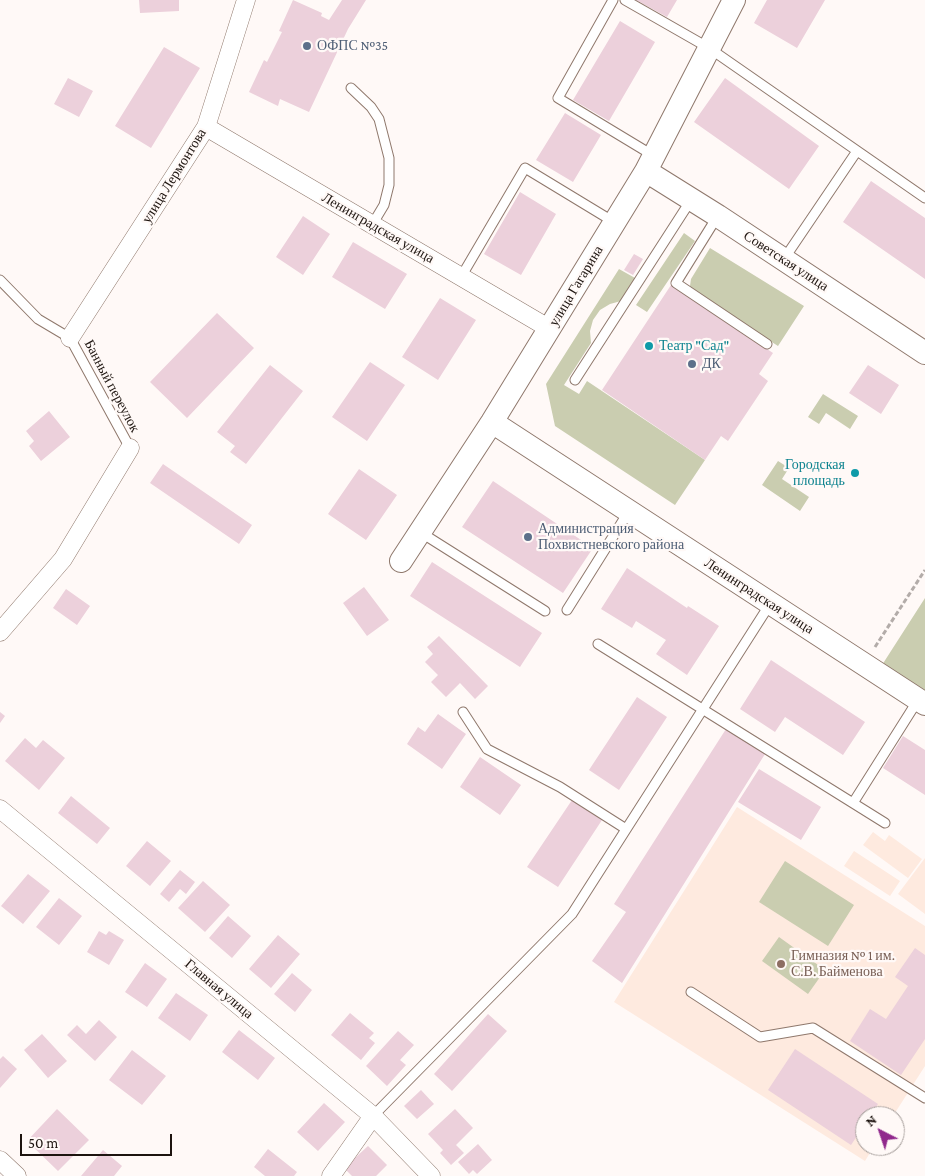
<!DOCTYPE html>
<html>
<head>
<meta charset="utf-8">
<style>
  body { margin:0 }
  #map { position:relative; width:925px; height:1176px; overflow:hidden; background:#fff9f7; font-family:"Crimson Pro",serif }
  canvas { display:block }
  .north { position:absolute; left:855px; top:1106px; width:50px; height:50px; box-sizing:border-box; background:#fff9f7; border:1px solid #a59d9a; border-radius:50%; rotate:319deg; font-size:14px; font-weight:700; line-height:20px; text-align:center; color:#1d140f }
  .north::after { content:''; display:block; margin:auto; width:18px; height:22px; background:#90288c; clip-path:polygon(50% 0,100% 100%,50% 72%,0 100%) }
  .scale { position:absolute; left:20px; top:1134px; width:152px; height:22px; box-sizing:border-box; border:2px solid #1d140f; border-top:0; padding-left:6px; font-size:15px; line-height:18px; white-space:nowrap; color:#1d140f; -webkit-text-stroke:4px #fff9f7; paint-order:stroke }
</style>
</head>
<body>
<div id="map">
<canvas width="925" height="1176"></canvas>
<div class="north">N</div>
<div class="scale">50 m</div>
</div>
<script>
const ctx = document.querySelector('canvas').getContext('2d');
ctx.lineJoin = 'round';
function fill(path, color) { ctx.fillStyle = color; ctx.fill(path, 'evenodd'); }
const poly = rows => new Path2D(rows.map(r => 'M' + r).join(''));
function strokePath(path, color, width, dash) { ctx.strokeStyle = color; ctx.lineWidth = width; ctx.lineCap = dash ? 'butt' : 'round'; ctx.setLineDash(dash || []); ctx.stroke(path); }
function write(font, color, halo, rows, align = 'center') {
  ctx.font = font + ' "Crimson Pro",serif'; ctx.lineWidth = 4.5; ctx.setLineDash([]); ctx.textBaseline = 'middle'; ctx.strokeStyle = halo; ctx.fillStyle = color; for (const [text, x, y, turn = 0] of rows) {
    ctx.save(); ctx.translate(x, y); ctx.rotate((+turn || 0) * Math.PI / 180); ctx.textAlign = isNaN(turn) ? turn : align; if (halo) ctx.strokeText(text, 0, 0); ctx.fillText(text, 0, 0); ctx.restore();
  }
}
fill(poly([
  [737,807,925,926,925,1066,893,1116,865,1116,865,1146,874,1146,865,1161,614,1002],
  [873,832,885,841,889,835,922,859,908,878,863,845],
  [854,851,900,881,890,896,844,866],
  [925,858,925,914,898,894]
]), '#feeadf');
fill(poly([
  [684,233,695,241,647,312,636,305],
  [710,248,804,306,778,346,695,292,690,286,691,279],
  [619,269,635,278,621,301,610,304,600,310,593,320,590,331,591,343,564,385,579,394,587,381,705,460,675,505,555,426,546,384],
  [823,394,858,416,850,429,826,413,819,424,808,417],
  [778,461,789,468,782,479,809,497,800,511,762,485],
  [925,598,925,693,882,665],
  [785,861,854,905,828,946,759,902],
  [779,937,825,970,808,994,762,961]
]), '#cacdb0');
fill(poly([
  [139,0,179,0,179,11,140,13],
  [293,0,322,13,321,16,329,20,342,0,366,0,348,29,309,112,280,99,278,106,249,92,264,60,267,62,282,32,279,31],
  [636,0,677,0,667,17],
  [767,0,825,0,797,48,754,23],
  [620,21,655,42,609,121,573,100],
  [164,47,200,68,151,148,115,126],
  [68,78,93,91,79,117,54,104],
  [725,78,819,146,789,189,694,122],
  [565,113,601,135,573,182,536,160],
  [871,181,925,218,925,279,843,222],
  [520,192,556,214,521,275,484,254],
  [303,216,330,234,303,275,276,257],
  [353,242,407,274,385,309,332,277],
  [634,254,643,259,633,275,624,270],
  [671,285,773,353,759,374,768,381,728,441,721,436,705,460,602,390],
  [440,298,476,320,438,380,402,357],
  [217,313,254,348,187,418,150,382],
  [370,362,405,385,367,441,332,417],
  [270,365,303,391,246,464,230,452,235,446,217,432],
  [868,365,899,385,881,414,849,393],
  [49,411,70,437,41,461,29,446,34,441,26,431],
  [163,464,252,525,239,544,150,483],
  [359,469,397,495,366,540,328,514],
  [493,481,593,548,563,593,462,527],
  [432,562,542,633,520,667,410,596],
  [627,568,687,608,688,606,719,626,687,675,656,654,666,640,636,621,632,628,601,609],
  [364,587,389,620,367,636,343,603],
  [66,589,90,606,77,625,53,608],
  [439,636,488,686,475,699,460,683,446,697,431,682,438,675,425,662,433,654,427,647],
  [771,660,865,722,843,755,785,717,775,732,740,709],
  [637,697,667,717,619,790,589,770],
  [0,712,5,716,0,723],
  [438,714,466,734,442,769,407,744,418,727,425,732],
  [726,729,765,754,622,983,592,961,626,912,614,904],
  [903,736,925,750,925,795,883,768],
  [25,738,36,748,43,740,65,758,39,790,5,761],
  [480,757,521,785,500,815,460,787],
  [759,769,821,807,801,840,738,802],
  [71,796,110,828,97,844,58,813],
  [572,800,602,820,558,887,527,867],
  [147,841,171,861,150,886,126,866],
  [180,870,195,882,186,894,180,889,169,902,160,894],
  [28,874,50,891,23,924,1,906],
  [203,881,230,905,205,932,178,908],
  [59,898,82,916,59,945,36,927],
  [228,916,251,936,232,958,209,938],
  [99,931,106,935,109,931,124,940,109,965,87,952],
  [278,935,300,954,271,988,249,969],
  [915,948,925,955,925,1039,901,1075,850,1041,870,1009,886,1019,908,986,895,977],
  [145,963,167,979,147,1007,125,992],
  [292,973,312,990,295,1012,274,994],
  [176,993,208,1015,190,1041,158,1018],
  [350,1013,374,1033,369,1038,375,1043,361,1060,331,1035],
  [488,1014,507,1031,452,1091,434,1074],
  [99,1020,117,1037,95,1061,67,1035,77,1025,86,1034],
  [239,1030,275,1058,258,1080,222,1052],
  [398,1031,414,1045,400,1060,406,1065,387,1086,366,1066],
  [42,1034,67,1061,48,1078,24,1050],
  [795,1049,878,1104,870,1116,865,1116,865,1124,851,1145,768,1090],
  [132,1050,166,1076,142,1105,109,1080],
  [3,1056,17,1069,0,1088,0,1059],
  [421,1090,434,1104,417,1119,404,1106],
  [324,1103,345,1122,318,1151,297,1132],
  [57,1109,89,1140,58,1171,27,1141],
  [455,1109,473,1128,456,1145,464,1153,451,1165,440,1153,443,1150,428,1134],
  [478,1144,492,1160,477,1174,473,1170,469,1174,458,1162],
  [368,1146,387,1165,376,1176,352,1176,344,1168],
  [268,1149,297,1172,294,1176,265,1176,254,1167],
  [103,1150,122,1166,114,1176,81,1176]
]), '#ecd0db');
const service = poly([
  [613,0,558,98,654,156],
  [625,0,709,48,925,198],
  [351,88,371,107,379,119,389,158,389,185,384,205,372,225],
  [717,217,676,283,767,344],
  [784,259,857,151],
  [461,277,525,168,614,222],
  [0,280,38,319,70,338,130,448],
  [575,380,691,200],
  [420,532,545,611],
  [567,610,629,511],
  [598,644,885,823],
  [463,712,487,749,560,787,626,829],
  [853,803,918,700],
  [691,992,760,1037,813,1028,925,1098],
  [373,1116,572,914,770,604]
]);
const minor = poly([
  [206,127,550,329],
  [70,338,206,127,246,0],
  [0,632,63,559,130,448],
  [0,809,373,1116,431,1176],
  [0,1160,17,1176],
  [331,1176,373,1116]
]);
const tertiary = poly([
  [646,171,718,216,925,353],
  [492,422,925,704],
  [401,561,492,422,646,171,734,0]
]);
strokePath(service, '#8f786c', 11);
strokePath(minor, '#8f786c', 19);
strokePath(tertiary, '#8f786c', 24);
strokePath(poly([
  [875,647,925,570]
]), '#b3aca9', 3, [5, 2.5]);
strokePath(service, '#fff', 9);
strokePath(minor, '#fff', 18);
strokePath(tertiary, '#fff', 22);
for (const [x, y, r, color] of [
  [307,46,5,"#5c6f8a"],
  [649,346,5,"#0f9aa8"],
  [692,364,5,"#5c6f8a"],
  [855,473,5,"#0f9aa8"],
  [528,537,5,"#5c6f8a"],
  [781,964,5,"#8d6e63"]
]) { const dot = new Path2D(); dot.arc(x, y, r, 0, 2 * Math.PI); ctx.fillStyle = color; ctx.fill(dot); strokePath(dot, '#fff9f7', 2); }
write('14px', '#4e5e75', '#fff9f7', [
  ["ОФПС №35",317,46],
  ["ДК",702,364],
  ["Администрация",538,529],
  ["Похвистневского района",538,545]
], 'left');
write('14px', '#1d140f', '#fff9f7', [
  ["улица Лермонтова",174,176,-58],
  ["Ленинградская улица",378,228,30],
  ["Советская улица",786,261,33],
  ["улица Гагарина",576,286,-59],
  ["Банный переулок",112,386,62],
  ["Ленинградская улица",759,596,33],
  ["Главная улица",219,989,40]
]);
write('14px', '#0d838f', '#fff9f7', [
  ["Театр \"Сад\"",659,346],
  ["Городская",845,465,"right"],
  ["площадь",845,481,"right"]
], 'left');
write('14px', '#785e54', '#fff9f7', [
  ["Гимназия № 1 им.",791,956],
  ["С.В. Байменова",791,972]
], 'left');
</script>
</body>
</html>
